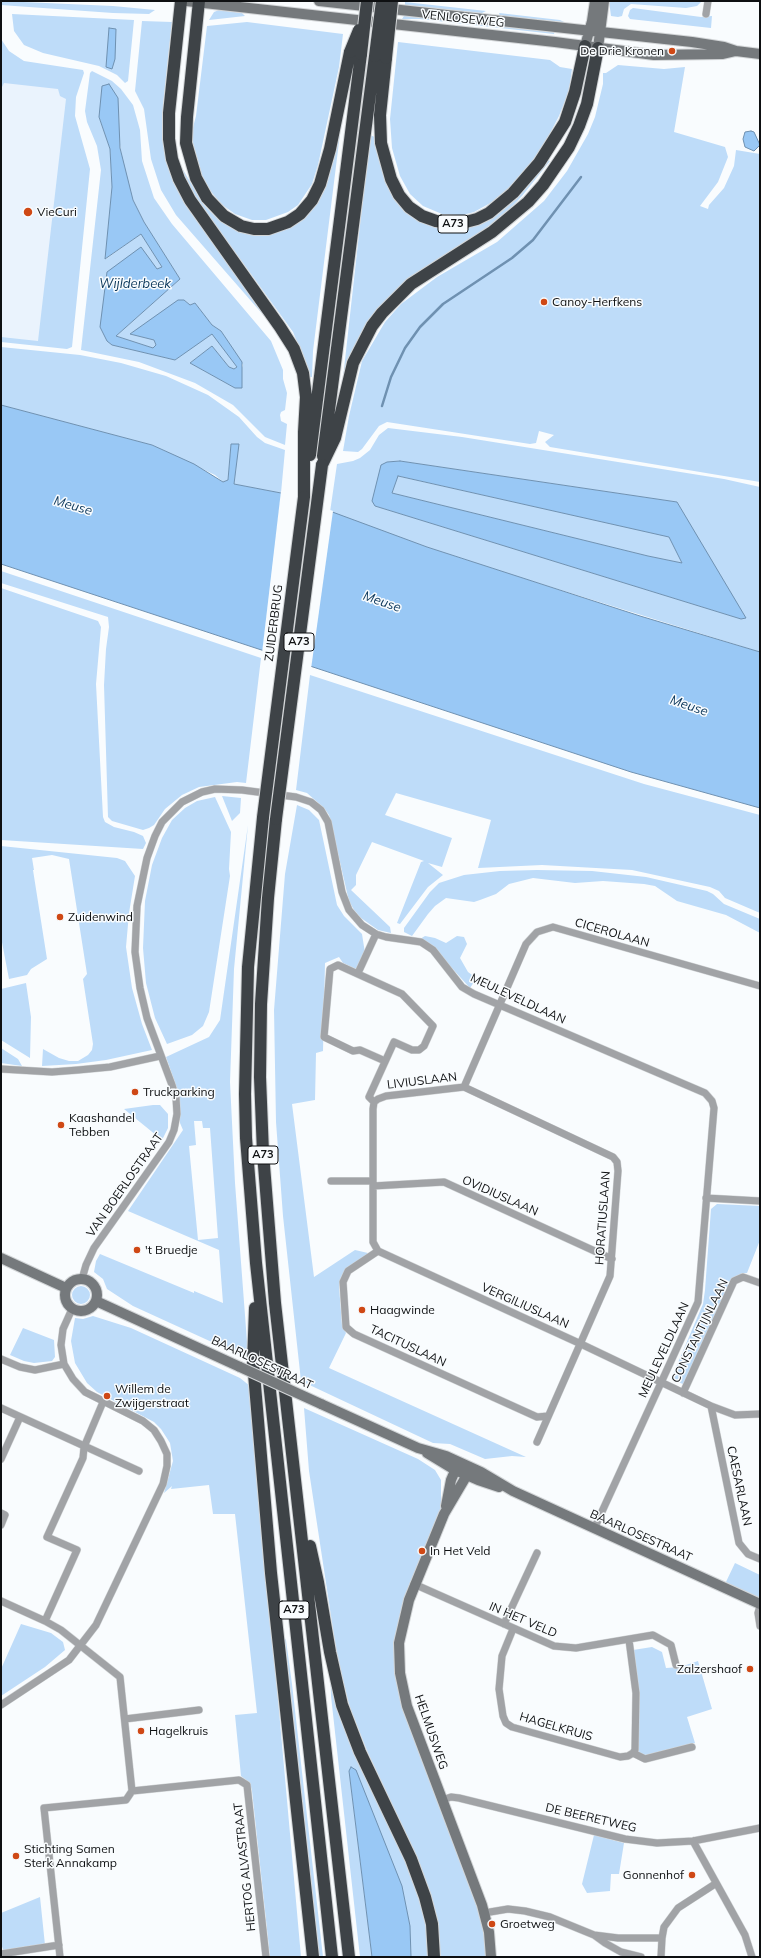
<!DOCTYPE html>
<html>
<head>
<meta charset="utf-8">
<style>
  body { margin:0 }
  #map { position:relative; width:761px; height:1958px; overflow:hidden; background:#f9fcfe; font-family:Mulish,sans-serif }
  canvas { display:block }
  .frame { position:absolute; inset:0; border:2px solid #0e1012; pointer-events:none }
</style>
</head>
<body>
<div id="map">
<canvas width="761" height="1958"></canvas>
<div class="frame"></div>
</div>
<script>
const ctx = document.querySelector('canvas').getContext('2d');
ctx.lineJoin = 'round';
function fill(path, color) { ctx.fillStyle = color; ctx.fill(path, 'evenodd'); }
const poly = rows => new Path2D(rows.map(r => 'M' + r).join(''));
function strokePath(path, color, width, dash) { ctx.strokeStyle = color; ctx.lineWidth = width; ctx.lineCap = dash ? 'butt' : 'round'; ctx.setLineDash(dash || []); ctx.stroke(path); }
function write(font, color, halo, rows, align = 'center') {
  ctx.font = font + ' Mulish,sans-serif'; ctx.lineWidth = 3; ctx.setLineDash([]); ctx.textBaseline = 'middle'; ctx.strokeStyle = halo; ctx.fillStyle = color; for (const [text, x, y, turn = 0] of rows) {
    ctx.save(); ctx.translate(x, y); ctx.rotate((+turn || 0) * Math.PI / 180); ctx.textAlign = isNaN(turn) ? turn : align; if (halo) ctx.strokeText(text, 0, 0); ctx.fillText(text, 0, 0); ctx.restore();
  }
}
fill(poly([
  [1,76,69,85,41,344,1,340]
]), '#eaf3fd');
fill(poly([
  [1,1,113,6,155,10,149,14,113,13,1,5],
  [609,1,702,1,697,6,686,8,631,4,624,9,622,16,618,17,611,16],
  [405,2,486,11,482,13,405,5],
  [633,8,701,17,712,16,711,28,630,19,628,16,630,10],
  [219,10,242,13,245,16,209,20,214,12],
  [499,13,560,20,564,22,500,16],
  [12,14,134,20,128,81,125,83,117,75,99,66,43,53,24,45,14,31],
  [404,16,420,16,555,31,554,34,420,19,402,19],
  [142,21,172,22,163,105,163,139,171,174,179,192,192,212,272,325,176,215,161,190,151,159,144,109,135,91],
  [247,22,343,34,339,67,318,165,312,184,298,205,288,212,266,220,252,220,235,214,221,204,209,189,203,178,196,160,191,135,196,116,207,26],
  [1,39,9,51,24,61,83,70,84,73,76,97,75,116,90,169,72,347,67,349,1,342,1,337,38,341,66,99,60,96,58,89,4,83,1,89],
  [398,42,550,60,560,67,572,69,569,91,559,116,545,143,528,167,511,186,494,201,474,212,463,215,442,214,423,206,410,194,400,176,392,148,390,119],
  [618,65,664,69,685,67,674,132,725,147,728,157,718,182,700,206,708,209,709,205,724,188,734,166,736,150,760,154,760,482,550,447,545,442,554,435,539,431,536,443,530,444,387,422,379,426,362,449,358,452,343,451,349,416,362,361,385,322,401,304,437,277,497,242,544,201,567,171,588,134,595,117,603,84,603,73,606,73],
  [92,71,112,81,121,89,133,105,140,130,142,161,154,198,172,224,271,341,283,370,283,379,287,393,285,410,281,412,280,415,281,421,287,424,285,445,265,437,233,405,195,383,139,362,81,350,101,170,97,146,87,122,85,111,90,73],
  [99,117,117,124,123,165,133,200,144,222,180,279,116,336,153,348,156,345,154,340,130,334,184,300,190,305,195,303,212,325,221,331,243,365,235,388,190,363,212,346,229,367,234,369,237,367,212,333,175,360,112,345,107,340,100,327,154,266,157,269,162,267,141,234,106,259,112,187,110,149],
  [336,134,340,134,313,351,312,377,307,377,306,364,293,332,195,197,185,178,179,163,204,205,218,219,230,226,243,230,306,214],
  [370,135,377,138,398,199,463,227,526,184,548,160,550,161,522,196,503,216,476,237,426,270,364,334,343,378],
  [1,347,80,355,121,363,166,376,208,395,239,417,257,437,265,443,285,450,281,493,234,484,238,444,231,444,228,480,223,482,215,475,152,445,1,405],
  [388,428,462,437,724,479,760,487,760,652,519,577,427,547,330,512,337,464,353,461,360,458,370,450,379,435],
  [400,461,677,502,741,619,375,506,387,462],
  [397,476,670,537,682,563,648,556,392,493],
  [1,571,261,658,246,783,237,782,199,787,182,795,165,809,154,825,149,828,143,830,112,821,108,817,104,685,106,649,109,627,108,617,1,583],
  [1,588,98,621,101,627,96,684,103,817,105,822,114,827,134,832,143,836,146,843,143,849,1,840],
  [310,675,644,784,760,815,760,913,725,898,719,891,710,887,632,870,542,865,478,868,491,820,396,793,385,815,452,838,442,867,428,863,443,875,428,887,400,924,397,923,421,862,424,861,372,842,356,875,356,885,351,890,390,927,391,933,378,930,361,918,354,910,349,901,329,815,324,808,307,793,296,790],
  [222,796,241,798,240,813,232,821],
  [215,797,231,832,229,869,230,876,209,1012,203,1026,192,1035,167,1044,155,1018,146,983,143,948,145,901,152,865,162,838,172,820,185,808,197,801],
  [297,805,309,810,319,820,337,905,344,916,362,934,365,953,359,966,356,969,343,963,339,957,325,963,323,1051,316,1053,315,1100,292,1104,314,1277,355,1250,368,1253,341,1277,339,1286,342,1325,346,1333,329,1368,526,1457,512,1456,485,1459,450,1444,433,1443,301,1381,283,1216,276,1122,274,1010,285,874],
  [248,825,234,969,230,1082,235,1183,248,1355,238,1354,133,1306,107,1289,103,1279,94,1272,96,1261,100,1254,194,1293,194,1291,223,1303,219,1250,128,1211,183,1130,180,1123,180,1097,166,1057,209,1037,220,1020],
  [194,1121,202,1121,203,1128,210,1128,218,1238,198,1240,189,1146,196,1145],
  [1,846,117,858,125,861,135,876,129,913,126,947,132,988,142,1024,152,1050,106,1060,76,1064,42,1066,43,1049,59,1058,69,1061,78,1061,88,1055,92,1050,93,1044,83,979,87,974,69,859,52,855,32,858,34,870,33,870,47,959,31,969,27,975,9,979,1,937],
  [537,870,592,871,646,877,707,891,713,894,724,904,760,919,760,933,726,915,677,901,655,886,644,884,603,881,575,883,533,878,509,884,496,894,480,900,474,902,446,898,435,906,428,914,412,936,404,932,404,928,430,892,439,883,464,875,500,871],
  [425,936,435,938,446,943,457,936,464,937,467,944,460,958,468,972,475,977,474,982,470,988,440,955,420,939],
  [26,983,31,1017,30,1058,1,1040,1,989],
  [1,1048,18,1059,22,1066,1,1063],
  [153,1105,160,1105,168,1114,168,1128,162,1140,124,1109],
  [717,1204,760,1206,760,1240,747,1273,742,1273,735,1279,683,1384,671,1379,703,1304,705,1290,711,1209],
  '72 1295a9 9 0 1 1 18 0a9 9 0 1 1-18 0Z',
  [93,1316,131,1328,240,1378,250,1386,301,1957,270,1957,252,1791,250,1783,241,1776,235,1715,257,1713,235,1514,213,1514,209,1485,171,1489,172,1486,164,1493,173,1461,170,1443,161,1429,154,1422,97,1392,87,1383,75,1363,71,1341,75,1318,83,1319],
  [23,1328,54,1340,55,1357,52,1361,34,1363,24,1361,10,1355],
  [304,1408,418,1459,435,1470,441,1480,441,1509,411,1582,397,1673,478,1907,485,1933,488,1957,440,1957,438,1924,431,1896,417,1857,368,1753,350,1708,338,1662,309,1471],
  [735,1563,760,1575,759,1599,725,1584],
  [21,1624,51,1633,63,1642,65,1650,45,1667,1,1696,1,1669],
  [283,1636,286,1640,292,1684,323,1957,317,1957],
  [652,1647,662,1652,666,1668,680,1667,698,1661,712,1709,687,1717,695,1743,644,1756,637,1752,633,1650],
  [330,1667,421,1898,427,1925,429,1957,411,1957,410,1926,349,1771,372,1957,360,1957,331,1696],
  [594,1835,624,1843,619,1874,611,1874,610,1891,587,1893,582,1884],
  [40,1897,45,1945,4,1952,1,1944,1,1913]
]), '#bedcf9');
const water = poly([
  [109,28,116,29,115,59,112,69,106,67,109,28],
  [109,84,118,98,120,148,133,200,144,222,180,279,116,336,153,348,156,345,154,340,130,334,178,300,184,300,190,305,195,303,212,325,221,331,242,362,242,388,235,388,190,363,212,346,229,367,234,369,237,367,212,334,175,360,112,345,107,341,100,327,107,272,141,247,157,269,162,267,141,234,105,259,112,187,110,149,99,117,102,86,109,84],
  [751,131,754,132,760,145,754,151,745,147,743,139,745,132,751,131],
  [1,405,152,445,194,464,223,482,228,480,231,444,239,444,234,484,281,493,427,547,640,616,760,652,760,808,631,772,1,564,1,405],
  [400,461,677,502,746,618,741,619,375,506,372,501,381,465,387,462,400,461],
  [398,476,669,537,682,563,648,556,392,493,398,476],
  [351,1767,356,1770,402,1886,410,1926,411,1957,372,1957,349,1771,351,1767]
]);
fill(water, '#99c8f5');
strokePath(water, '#6f91b1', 1);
fill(poly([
  [281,491,333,511,311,669,262,653]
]), '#f9fcfe');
strokePath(poly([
  [382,406,391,377,405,348,420,327,443,304,512,258,533,240,581,177]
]), '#6f91b1', 2.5);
const street = poly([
  [706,14,708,1],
  [358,973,376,934],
  [1,1069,52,1072,78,1070,110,1067,160,1056],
  [464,1087,613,1157,617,1162,618,1171,610,1276,537,1442],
  [374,1102,369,1097,394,1042,412,1050,419,1050,424,1046,433,1026,402,994,338,965,330,969,324,1037,353,1051,360,1050,385,1061],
  [331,1181,373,1181],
  [373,1186,444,1182,612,1259],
  [706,1198,760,1201],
  [378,1251,373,1242,373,1109,374,1102,378,1099,386,1096,464,1087,526,944,537,932,553,927,760,986],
  [378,1251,581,1344,711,1406,735,1415,760,1414],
  [378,1251,348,1271,343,1282,346,1327,354,1334,537,1417,548,1416],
  [82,1279,86,1265,94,1248,169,1142,174,1130,177,1114,176,1098,172,1085,147,1018,140,988,135,952,137,906,147,858,155,836,162,822,182,802,202,792,215,789,242,790,296,797,311,802,321,810,328,822,342,892,349,910,362,925,376,934,386,937,421,942,433,950,462,987,474,994,705,1093,712,1101,714,1108,698,1302,594,1529],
  [1,1359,20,1367,35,1370,64,1364],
  [683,1393,734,1281,743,1277,760,1283],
  [711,1406,739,1543,748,1554,760,1559],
  [1,1408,139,1471],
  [1,1459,20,1417],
  [1,1513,5,1515,1,1525],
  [414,1584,554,1646,576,1648,653,1635,671,1645,676,1665],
  [1,1601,45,1621,61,1630,120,1677,132,1791],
  [760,1606,758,1613,760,1626],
  [45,1621,77,1550,47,1537,83,1458,84,1447,103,1402],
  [504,1624,537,1553],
  [513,1629,502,1656,499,1689,503,1716,506,1723,512,1727,620,1757,628,1756,633,1753,645,1759,692,1747],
  [629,1640,636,1693,635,1750,633,1753],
  [1,1705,69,1660,96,1625,163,1484,167,1466,167,1454,161,1441,154,1430,143,1421,85,1392,73,1379,64,1364,61,1345,63,1329,72,1309],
  [125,1719,199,1710],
  [442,1800,451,1797,459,1798,625,1839,657,1843,693,1841,760,1828],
  [693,1841,745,1935,752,1957],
  [484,1913,508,1909,525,1911,550,1917,594,1935,618,1938,662,1938,661,1957],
  [594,1935,605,1943,621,1952,641,1957],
  [662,1938,664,1927,678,1908,715,1884],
  [1,1954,59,1945],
  [60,1957,44,1808,126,1800,132,1791,239,1780,247,1785,266,1957]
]);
const secondary = poly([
  [186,1,555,42,654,55,723,54,736,51],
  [319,1,692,42,724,47,736,51,760,54],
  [585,46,592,21,595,1],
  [598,48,604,1],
  [1,1258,66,1288],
  '65 1295a16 16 0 1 1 32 0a16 16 0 1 1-32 0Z',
  [96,1301,240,1367],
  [321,1404,418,1448,446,1456,481,1472,513,1491,760,1604],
  [427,1453,455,1470,478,1480,499,1487],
  [470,1467,467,1475,444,1514,409,1600,399,1643,400,1673,407,1706,482,1905,489,1932,491,1957],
  [446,1506,451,1480,458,1464]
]);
const highway = poly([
  [181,1,169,113,169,139,172,159,179,179,190,200,280,327,294,349,303,373,306,397,304,432,304,497],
  [199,1,187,117,186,143,196,178,207,198,224,216,241,226,254,229,268,229,288,222,300,214,312,200,320,184,330,149,350,52],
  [386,58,380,115,381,143,391,179,399,195,409,207,422,216,436,221,458,224,477,219,489,213,513,193,539,163,565,122,575,92,585,46],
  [310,455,361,54],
  [323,456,375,56],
  [322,465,335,438,353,363,372,326,382,313,411,284,492,232,528,202,543,185,569,147,579,126,587,104,598,48],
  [263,817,248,967,245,1094,246,1138,256,1263,332,1957],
  [276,819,268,898,261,1004,260,1077,263,1153,275,1303,349,1957],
  [255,1308,253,1362,271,1573,313,1957],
  [310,1546,318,1582,330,1652,342,1705,360,1752,411,1859,425,1897,432,1924,434,1957]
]);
strokePath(street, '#d3d6d8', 8);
strokePath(secondary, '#d3d6d8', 12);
strokePath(highway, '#d3d6d8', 14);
strokePath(street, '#a1a3a6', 7);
strokePath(secondary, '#75797c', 10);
strokePath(highway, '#3e4347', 12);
const secondaryBridge = poly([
  [240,1367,321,1404]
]);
const highwayBridge = poly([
  [350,52,359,30],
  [361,54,367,1],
  [375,56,382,1],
  [386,58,392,1],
  [263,817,304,497],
  [276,819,322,465]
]);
strokePath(secondaryBridge, '#d3d6d8', 12, []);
strokePath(highwayBridge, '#d3d6d8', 14, []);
strokePath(secondaryBridge, '#75797c', 10);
strokePath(highwayBridge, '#3e4347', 12);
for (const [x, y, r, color] of [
  [672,51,4,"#cf4815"],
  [28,212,5,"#cf4815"],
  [544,302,4,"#cf4815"],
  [60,917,4,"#cf4815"],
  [135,1092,4,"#cf4815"],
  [61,1125,4,"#cf4815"],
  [137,1250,4,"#cf4815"],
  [362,1310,4,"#cf4815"],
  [107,1396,4,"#cf4815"],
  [422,1551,4,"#cf4815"],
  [750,1669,4,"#cf4815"],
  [141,1731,4,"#cf4815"],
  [16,1856,4,"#cf4815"],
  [692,1875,4,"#cf4815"],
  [492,1924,4,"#cf4815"]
]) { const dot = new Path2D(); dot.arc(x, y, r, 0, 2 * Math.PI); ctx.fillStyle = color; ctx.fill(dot); strokePath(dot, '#f9fcfe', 1.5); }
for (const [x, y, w] of [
  [453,224,30],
  [299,642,30],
  [263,1155,30],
  [294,1610,30]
]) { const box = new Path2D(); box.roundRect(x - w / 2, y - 9, w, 18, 3); ctx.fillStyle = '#f9fcfe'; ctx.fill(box); strokePath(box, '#0e1012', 1); }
write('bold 11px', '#0e1012', null, [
  ["A73",453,224],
  ["A73",299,642],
  ["A73",263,1155],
  ["A73",294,1610]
]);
write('12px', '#0e1012', '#f9fcfe', [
  ["VENLOSEWEG",463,19,6],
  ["ZUIDERBRUG",274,623,-83],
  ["CICEROLAAN",612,933,16],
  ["MEULEVELDLAAN",518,999,25],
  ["LIVIUSLAAN",422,1081,-7],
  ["VAN BOERLOSTRAAT",125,1185,-55],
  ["OVIDIUSLAAN",500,1196,24],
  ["HORATIUSLAAN",603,1218,-86],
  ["VERGILIUSLAAN",525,1306,24],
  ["CONSTANTIJNLAAN",700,1331,-64],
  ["TACITUSLAAN",408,1346,25],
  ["MEULEVELDLAAN",664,1350,-65],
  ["BAARLOSESTRAAT",262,1363,25],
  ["CAESARLAAN",739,1486,78],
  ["BAARLOSESTRAAT",641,1536,24],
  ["IN HET VELD",523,1620,23],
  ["HAGELKRUIS",556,1727,16],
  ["HELMUSWEG",431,1732,71],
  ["DE BEERETWEG",591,1818,13],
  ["HERTOG ALVASTRAAT",245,1867,-96]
]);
write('12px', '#0e1012', '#f9fcfe', [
  ["De Drie Kronen",664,51,"right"],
  ["VieCuri",37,212],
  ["Canoy-Herfkens",552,302],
  ["Zuidenwind",68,917],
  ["Truckparking",143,1092],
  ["Kaashandel",69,1118],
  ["Tebben",69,1132],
  ["'t Bruedje",145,1250],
  ["Haagwinde",370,1310],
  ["Willem de",115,1389],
  ["Zwijgerstraat",115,1403],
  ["In Het Veld",430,1551],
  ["Zalzershaof",742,1669,"right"],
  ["Hagelkruis",149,1731],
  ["Stichting Samen",24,1849],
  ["Sterk Annakamp",24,1863],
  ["Gonnenhof",684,1875,"right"],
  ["Groetweg",500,1924]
], 'left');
write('italic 13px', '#0b375b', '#f9fcfe', [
  ["Wijlderbeek",135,284],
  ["Meuse",73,506,16],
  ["Meuse",382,602,19],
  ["Meuse",689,706,19]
]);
</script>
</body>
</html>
